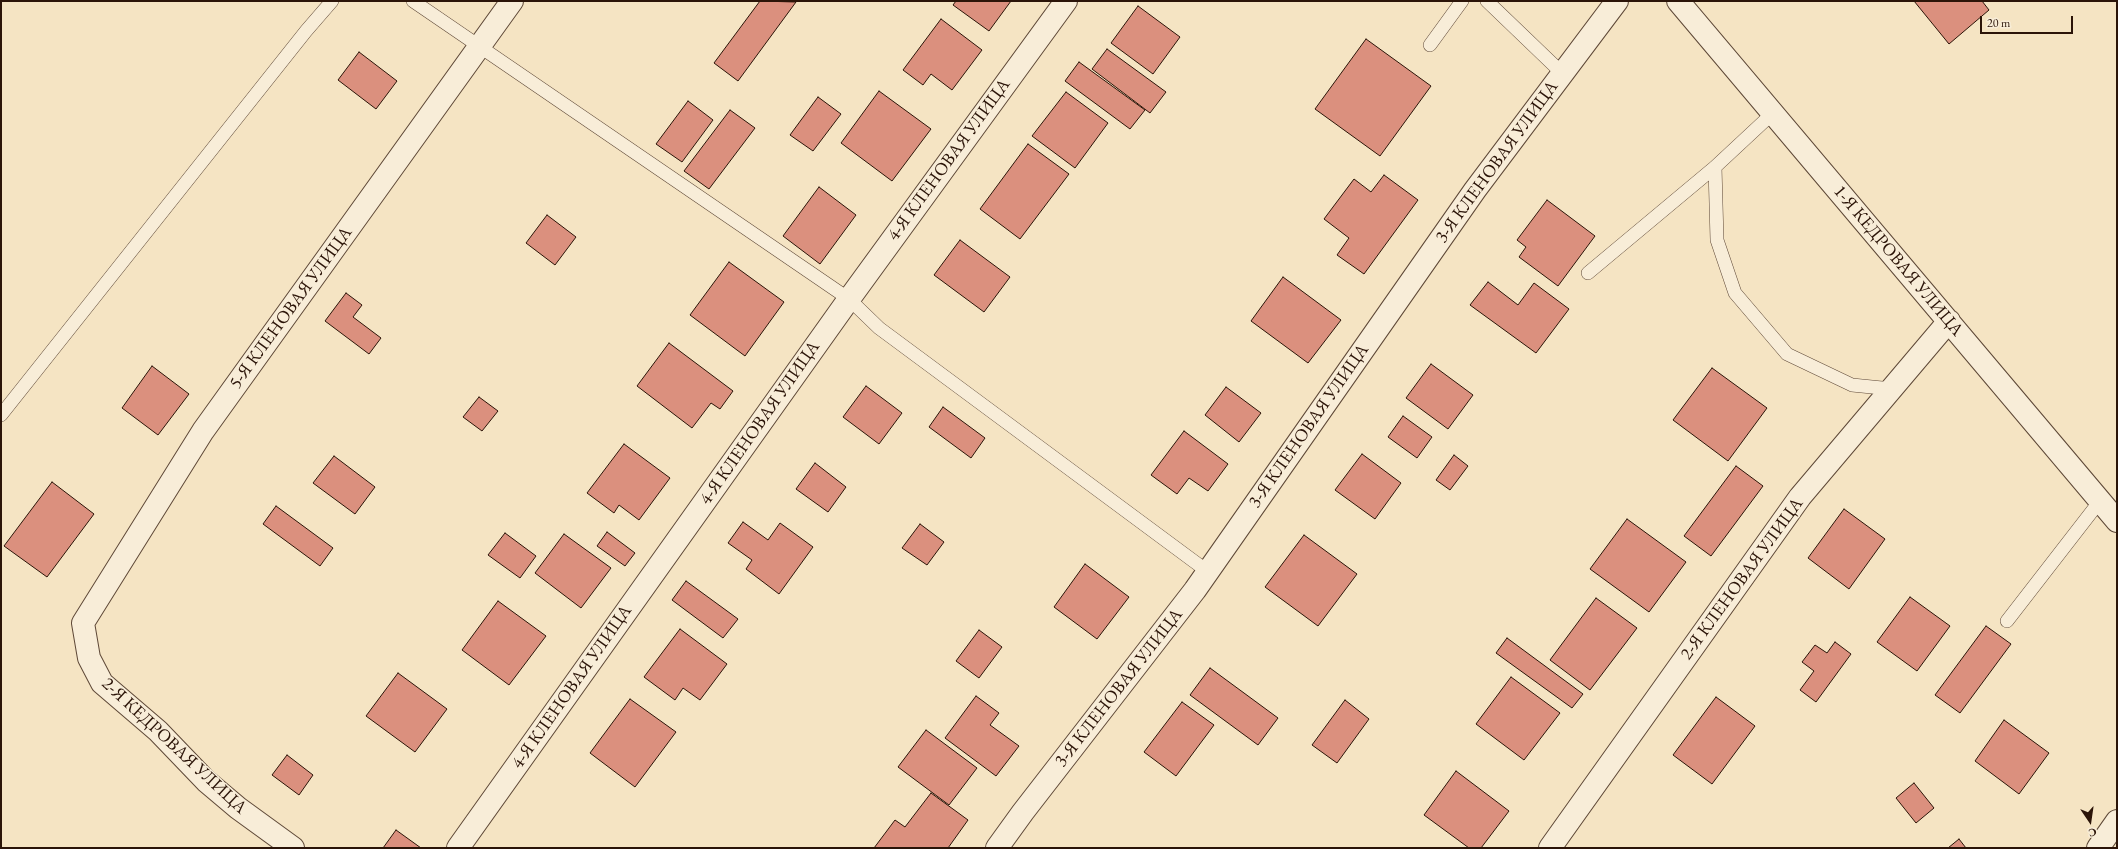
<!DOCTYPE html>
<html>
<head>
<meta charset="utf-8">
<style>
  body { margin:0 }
  #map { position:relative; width:2118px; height:849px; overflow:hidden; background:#f5e4c3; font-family:"EB Garamond",serif }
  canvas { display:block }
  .frame { position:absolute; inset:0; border:2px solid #2b1408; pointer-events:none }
  .north { position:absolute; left:2070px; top:801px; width:40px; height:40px; -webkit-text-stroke:3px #f8edd8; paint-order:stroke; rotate:167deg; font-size:11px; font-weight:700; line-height:16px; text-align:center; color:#2b1408 }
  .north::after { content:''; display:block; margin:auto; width:14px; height:18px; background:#2b1408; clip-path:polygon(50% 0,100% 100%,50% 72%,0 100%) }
  .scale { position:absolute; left:1980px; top:16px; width:93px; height:18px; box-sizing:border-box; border:2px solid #2b1408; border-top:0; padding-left:5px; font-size:12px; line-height:14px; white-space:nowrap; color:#2b1408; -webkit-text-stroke:3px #f8edd8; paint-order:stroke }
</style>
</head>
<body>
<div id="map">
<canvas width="2118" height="849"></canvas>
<div class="frame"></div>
<div class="north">С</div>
<div class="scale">20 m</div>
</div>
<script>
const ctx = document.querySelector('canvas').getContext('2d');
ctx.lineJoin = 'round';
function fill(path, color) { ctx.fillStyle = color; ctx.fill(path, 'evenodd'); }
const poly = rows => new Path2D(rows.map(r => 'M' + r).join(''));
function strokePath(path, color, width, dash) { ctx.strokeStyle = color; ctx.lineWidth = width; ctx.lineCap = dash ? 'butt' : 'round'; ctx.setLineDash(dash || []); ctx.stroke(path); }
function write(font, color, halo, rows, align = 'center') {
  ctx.font = font + ' "EB Garamond",serif'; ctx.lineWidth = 3; ctx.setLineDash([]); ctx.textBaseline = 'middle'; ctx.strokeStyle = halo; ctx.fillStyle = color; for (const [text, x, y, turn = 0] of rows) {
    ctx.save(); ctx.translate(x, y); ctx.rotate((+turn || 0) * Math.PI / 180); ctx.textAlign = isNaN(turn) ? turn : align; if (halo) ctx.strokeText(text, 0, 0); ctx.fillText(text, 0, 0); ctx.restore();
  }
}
const building = poly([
  [760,1,796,2,738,81,714,63,760,1],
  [956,1,1011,1,989,31,953,5,956,1],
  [1914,1,1982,1,1989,10,1949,44,1914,1],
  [1138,6,1180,37,1153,74,1111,43,1138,6],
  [941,19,982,50,952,90,931,74,923,85,903,70,941,19],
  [1366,39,1431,86,1380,156,1315,109,1366,39],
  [1107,49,1166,92,1150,113,1092,69,1107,49],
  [359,52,397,81,376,109,338,80,359,52],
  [1079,62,1145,110,1130,129,1065,81,1079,62],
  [879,91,931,129,892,181,841,143,879,91],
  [1066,92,1108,123,1075,168,1032,136,1066,92],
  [818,97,841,114,813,151,790,135,818,97],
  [688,101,713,120,682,162,656,144,688,101],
  [730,110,755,128,709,189,684,171,730,110],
  [1028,144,1069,174,1020,239,980,209,1028,144],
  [1384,175,1418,200,1364,274,1337,255,1349,238,1324,219,1354,179,1371,192,1384,175],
  [819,187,856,215,820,264,783,236,819,187],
  [1547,200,1595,236,1558,286,1519,257,1526,247,1517,240,1547,200],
  [547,215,576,237,555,265,526,243,547,215],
  [960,240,1010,277,984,312,934,275,960,240],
  [729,262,784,302,745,356,690,315,729,262],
  [1283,277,1341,320,1308,363,1251,321,1283,277],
  [1488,282,1518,305,1534,283,1569,309,1536,353,1470,305,1488,282],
  [346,293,362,305,353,317,381,338,369,354,325,321,346,293],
  [669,343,733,391,720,409,711,403,692,428,637,386,669,343],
  [1431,364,1473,395,1448,429,1406,398,1431,364],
  [152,366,189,394,158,435,122,408,152,366],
  [1712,368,1767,408,1728,461,1673,420,1712,368],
  [866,386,902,413,879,444,843,417,866,386],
  [1226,387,1261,413,1239,442,1205,415,1226,387],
  [479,397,498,411,482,431,463,417,479,397],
  [943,407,985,438,971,458,929,427,943,407],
  [1403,416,1432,437,1417,458,1388,437,1403,416],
  [1184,431,1228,464,1208,491,1189,478,1177,494,1151,475,1184,431],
  [624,444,670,478,639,520,619,505,614,513,587,493,624,444],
  [1362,454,1401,483,1375,519,1335,490,1362,454],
  [1454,455,1468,466,1450,490,1436,480,1454,455],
  [334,456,375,487,355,514,313,483,334,456],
  [815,463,846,487,828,512,796,489,815,463],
  [1736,466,1763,486,1711,556,1684,536,1736,466],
  [52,482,94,514,47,577,4,546,52,482],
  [276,506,333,548,320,566,263,524,276,506],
  [1844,509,1885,539,1849,589,1808,558,1844,509],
  [1627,519,1686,562,1649,612,1590,569,1627,519],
  [743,522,768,540,780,523,813,547,779,594,746,569,752,560,728,543,743,522],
  [920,524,944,542,927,565,902,548,920,524],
  [607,532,635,553,625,566,597,546,607,532],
  [505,533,536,556,520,578,488,555,505,533],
  [564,534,611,568,581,608,535,573,564,534],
  [1304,535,1357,574,1318,626,1265,587,1304,535],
  [1085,564,1129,597,1097,639,1054,607,1085,564],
  [686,581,738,619,723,638,672,600,686,581],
  [1910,597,1950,626,1917,671,1877,642,1910,597],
  [1596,598,1637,628,1590,690,1550,660,1596,598],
  [498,601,546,636,509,685,462,650,498,601],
  [1986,626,2011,644,1960,713,1935,695,1986,626],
  [680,629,727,664,700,700,683,688,675,700,644,677,680,629],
  [979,630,1002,647,979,678,956,661,979,630],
  [1507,638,1583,694,1572,708,1496,653,1507,638],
  [1835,642,1851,654,1816,702,1800,690,1814,671,1802,662,1815,645,1827,653,1835,642],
  [1210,668,1278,718,1258,745,1190,695,1210,668],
  [398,673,447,709,415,752,366,716,398,673],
  [1511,677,1560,713,1524,760,1476,724,1511,677],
  [976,696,999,713,990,725,1019,746,996,776,945,738,976,696],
  [1716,697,1755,726,1712,784,1673,755,1716,697],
  [630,699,676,732,635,787,590,753,630,699],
  [1345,700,1369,719,1337,763,1312,745,1345,700],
  [1182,702,1214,725,1176,776,1144,752,1182,702],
  [2004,720,2049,753,2019,794,1975,761,2004,720],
  [926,730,977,768,949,805,898,767,926,730],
  [287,755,313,775,299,795,272,775,287,755],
  [1456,771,1509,811,1481,848,1469,848,1424,815,1456,771],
  [1914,783,1934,808,1916,823,1896,798,1914,783],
  [931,793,968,820,948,848,874,848,895,820,905,827,931,793],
  [396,830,421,848,383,848,396,830],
  [1959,839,1966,848,1948,848,1959,839]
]);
fill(building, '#db907e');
strokePath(building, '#2b1408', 1);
const lane = poly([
  [413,1,849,299,879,328,1207,571],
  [1487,1,1562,73],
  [1430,45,1462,1],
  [1715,167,1717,240,1735,293,1787,354,1852,385,1892,389],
  [1588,273,1715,167,1773,113],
  [1,415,306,31,332,1],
  [2007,621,2100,501]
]);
const street = poly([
  [1678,1,2117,521],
  [293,848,238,808,206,781,158,731,102,683,89,658,83,623,203,431,512,1],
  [458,848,849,299,1066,1],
  [997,848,1023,812,1195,590,1475,190,1617,1],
  [1550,848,1800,497,1949,321],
  [2098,848,2117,821]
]);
strokePath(lane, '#5e4837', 14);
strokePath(street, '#5e4837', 24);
strokePath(lane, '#f8edd8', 13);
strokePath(street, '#f8edd8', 22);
write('18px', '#2b1408', '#f8edd8', [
  ["4-Я КЛЕНОВАЯ УЛИЦА",949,160,-54],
  ["3-Я КЛЕНОВАЯ УЛИЦА",1497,162,-54],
  ["1-Я КЕДРОВАЯ УЛИЦА",1898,261,50],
  ["5-Я КЛЕНОВАЯ УЛИЦА",291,308,-54],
  ["4-Я КЛЕНОВАЯ УЛИЦА",760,423,-55],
  ["3-Я КЛЕНОВАЯ УЛИЦА",1309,426,-55],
  ["2-Я КЛЕНОВАЯ УЛИЦА",1742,579,-54],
  ["4-Я КЛЕНОВАЯ УЛИЦА",572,687,-55],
  ["3-Я КЛЕНОВАЯ УЛИЦА",1119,688,-52],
  ["2-Я КЕДРОВАЯ УЛИЦА",174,746,43]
]);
</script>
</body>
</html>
